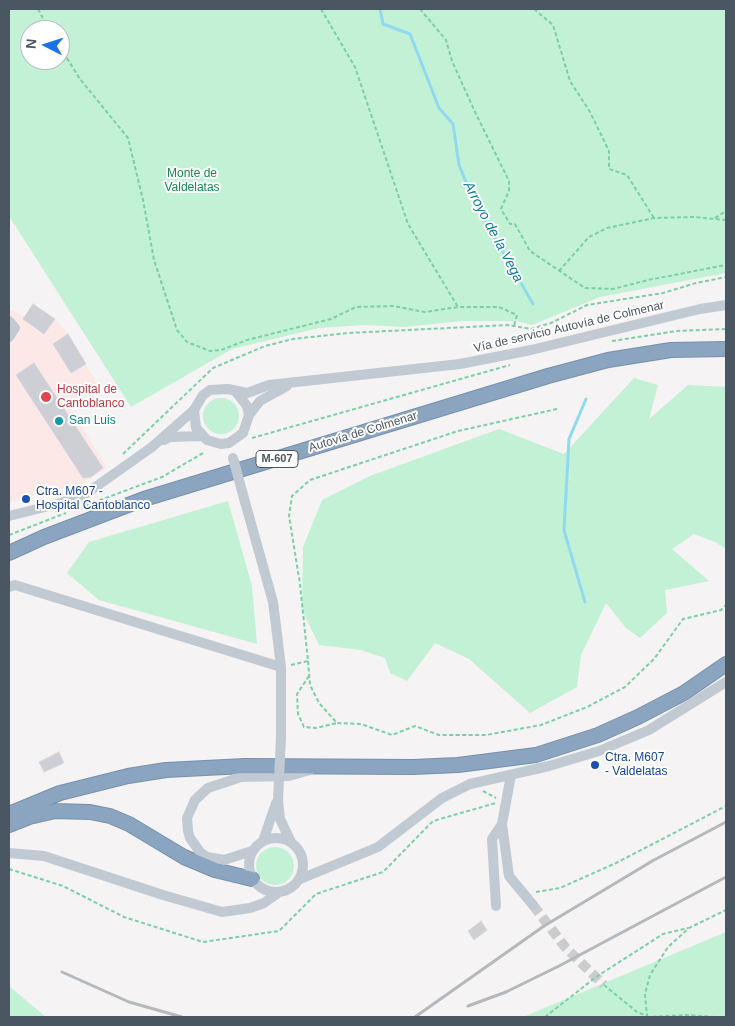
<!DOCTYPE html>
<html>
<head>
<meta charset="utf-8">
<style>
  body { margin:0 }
  #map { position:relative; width:735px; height:1026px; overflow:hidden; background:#f5f3f3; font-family:Helvetica,sans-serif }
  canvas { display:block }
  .frame { position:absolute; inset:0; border:10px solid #4a5661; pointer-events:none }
  .north { position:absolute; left:20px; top:20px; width:50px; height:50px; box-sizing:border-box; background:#fff; border:1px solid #b7bbc0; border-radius:50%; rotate:275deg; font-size:14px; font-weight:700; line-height:20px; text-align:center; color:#4a5661 }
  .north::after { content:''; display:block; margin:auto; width:18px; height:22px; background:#1a73e8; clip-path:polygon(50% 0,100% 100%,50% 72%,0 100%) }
</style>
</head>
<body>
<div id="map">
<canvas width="735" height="1026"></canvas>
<div class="frame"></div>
<div class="north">N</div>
</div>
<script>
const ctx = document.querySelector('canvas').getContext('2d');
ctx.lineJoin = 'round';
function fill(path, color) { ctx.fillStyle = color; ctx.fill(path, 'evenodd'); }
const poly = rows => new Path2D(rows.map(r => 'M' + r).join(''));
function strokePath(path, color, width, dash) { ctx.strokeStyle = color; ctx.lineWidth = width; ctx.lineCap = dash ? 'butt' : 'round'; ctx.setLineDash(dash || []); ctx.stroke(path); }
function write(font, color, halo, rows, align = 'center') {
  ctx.font = font + ' Helvetica,sans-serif'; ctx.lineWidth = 4; ctx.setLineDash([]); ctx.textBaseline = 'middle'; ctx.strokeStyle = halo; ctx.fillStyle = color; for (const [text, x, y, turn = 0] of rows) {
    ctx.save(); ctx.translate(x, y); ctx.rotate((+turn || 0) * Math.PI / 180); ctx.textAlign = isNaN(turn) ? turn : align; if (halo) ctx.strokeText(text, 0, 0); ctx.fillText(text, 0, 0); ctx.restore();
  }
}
fill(poly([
  [33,304,55,319,68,334,99,387,69,407,106,466,104,470,82,483,9,502,9,309,24,316]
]), '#fce8e6');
fill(poly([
  [9,9,726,9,726,273,600,297,532,325,517,321,462,321,404,327,364,325,319,328,232,349,131,407,9,216],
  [30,30,60,30,60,60,30,60],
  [634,378,658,385,649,419,688,385,726,387,726,549,715,542,694,534,672,549,709,581,665,590,667,613,640,638,626,628,606,603,581,655,577,687,530,713,469,659,435,643,407,681,390,673,385,658,361,650,319,645,302,610,303,547,322,500,370,476,499,429,564,454],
  '203 416a18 18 0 1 1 36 0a18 18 0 1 1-36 0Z',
  [228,501,252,586,257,644,99,600,67,573,89,542],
  '256 866a19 19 0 1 1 38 0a19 19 0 1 1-38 0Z',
  [726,932,726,1017,523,1017],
  [9,986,46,1017,9,1017]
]), '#c3f1d5');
strokePath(poly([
  [380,9,383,24,410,34,439,108,453,124,459,165,473,199,533,304],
  [585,602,564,530,569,439,586,399]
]), '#90daee', 3);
const building = poly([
  [33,304,55,319,44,334,23,319,33,304],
  [68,334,86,364,71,373,53,344,68,334],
  [34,363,103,468,91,477,83,478,16,375,34,363],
  [59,752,64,763,44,772,39,762,59,752],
  [481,921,487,930,474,940,468,931,481,921]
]);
fill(building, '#cdcfd5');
strokePath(building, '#d7d9de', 1);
strokePath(poly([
  [533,905,565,947,604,985]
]), '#caccce', 10, [10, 5]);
const highway = poly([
  [9,553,44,537,144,499,548,376,608,360,671,350,726,349],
  [9,814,60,793,128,776,166,770,245,766,413,767,458,765,536,755,598,735,638,717,684,693,726,664],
  [9,825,29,817,55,811,90,812,110,816,129,824,184,857,215,870,252,879]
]);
strokePath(highway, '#7690ad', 16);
strokePath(poly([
  [38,9,49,30],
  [321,9,355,67,408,224,458,307],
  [420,9,446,40,452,61,476,114,509,181,509,191,501,209,510,224,515,224,530,251,585,288,613,289,648,280,726,265],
  [534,9,553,25,570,81,590,112,609,151,609,169,627,175,654,218],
  [60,47,80,79,128,138,143,200,154,260,177,330,187,342,210,351,221,350,247,340,331,319,356,307,393,306,425,312,458,307,499,307,517,315,514,326],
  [715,218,726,211],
  [559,271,589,237,607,228,654,218,694,217,726,220],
  [612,341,677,331,726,329],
  [252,438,510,365],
  [123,454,213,368,265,346,293,339,348,333,508,325,531,329,551,323,587,305,663,293,696,283,726,277],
  [87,505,162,477,205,452],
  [9,535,66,513],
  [308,661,310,685,319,703,337,723,361,724,392,735,415,726,439,735,486,735,541,725,587,707,625,687,654,659,683,619,721,610,726,605],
  [291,665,308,661,300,584,289,516,292,496,310,480,458,431,557,409],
  [309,676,297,694,298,714,304,727,316,728,337,723],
  [483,791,496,798],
  [9,869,63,886,124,917,203,942,279,931,316,894,383,872,433,821,496,803],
  [536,892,560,888,616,863,726,806],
  [604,985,637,1012,647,1016,645,994,650,975,668,947,689,928,726,910],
  [545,1017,596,977,663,934,688,928],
  [646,1017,687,1015,715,1017]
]), '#7ad0a6', 2, [4, 2.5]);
strokePath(poly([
  [9,321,15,328,9,337],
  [236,392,247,406,249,415,243,433,229,443,221,444,207,440,196,428,194,410,203,395,210,390,228,389,247,393,269,385,460,364,531,350,700,309,726,305],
  [249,415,260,401,287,386],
  [164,440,170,437,202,436],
  [245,502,273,602,276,626,281,667,281,737],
  [9,516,61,503,87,493,152,447,194,410],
  [9,587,15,585,281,667],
  [511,775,502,824,509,876,533,905],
  [278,800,280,819,291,842],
  '249 865a27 27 0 1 1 54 0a27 27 0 1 1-54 0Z',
  [263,841,276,803],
  [252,851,224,860,207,857,200,852,190,838,188,831,187,818,195,800,208,788,241,777,289,776,310,770],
  [9,853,44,856,163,895,222,912,250,908,264,903,278,893],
  [298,880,378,847,442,798,470,784,549,766,599,751,649,730,726,682],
  [496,906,492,839,502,824]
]), '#c1cad2', 10);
strokePath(highway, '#8ba5c1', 14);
strokePath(poly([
  [62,972,129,1002,182,1017],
  [468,1006,506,992,559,966,726,877],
  [415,1017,544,926,654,860,726,822]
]), '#b5b8bd', 3);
strokePath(poly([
  [233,458,245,502],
  [278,800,281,737]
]), '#c1cad2', 10);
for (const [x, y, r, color] of [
  [46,397,6,"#e0444e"],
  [59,421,5,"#0f9aa8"],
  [26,499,5,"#1a4fb4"],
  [595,765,5,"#1a4fb4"]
]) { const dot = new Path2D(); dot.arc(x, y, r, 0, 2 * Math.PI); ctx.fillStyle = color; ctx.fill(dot); strokePath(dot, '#fff', 2); }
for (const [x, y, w] of [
  [277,459,42]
]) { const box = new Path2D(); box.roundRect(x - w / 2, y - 8.5, w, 17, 4); ctx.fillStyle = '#fff'; ctx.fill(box); strokePath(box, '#4a5661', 1); }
write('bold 11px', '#4a5661', null, [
  ["M-607",277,459]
]);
write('12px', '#17864f', '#fff', [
  ["Monte de",192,174],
  ["Valdelatas",192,188]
]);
write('12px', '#4a5661', '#fff', [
  ["Vía de servicio Autovía de Colmenar",569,327,-13],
  ["Autovía de Colmenar",363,432,-17]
]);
write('12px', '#be3a42', '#fff', [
  ["Hospital de",57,390],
  ["Cantoblanco",57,404]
], 'left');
write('12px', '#0d838f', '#fff', [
  ["San Luis",69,421]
], 'left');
write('12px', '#164399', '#fff', [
  ["Ctra. M607 -",36,492],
  ["Hospital Cantoblanco",36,506],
  ["Ctra. M607",605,758],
  ["- Valdelatas",605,772]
], 'left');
write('italic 14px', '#0c7c9b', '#fff', [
  ["Arroyo de la Vega",493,232,62]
]);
</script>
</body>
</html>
